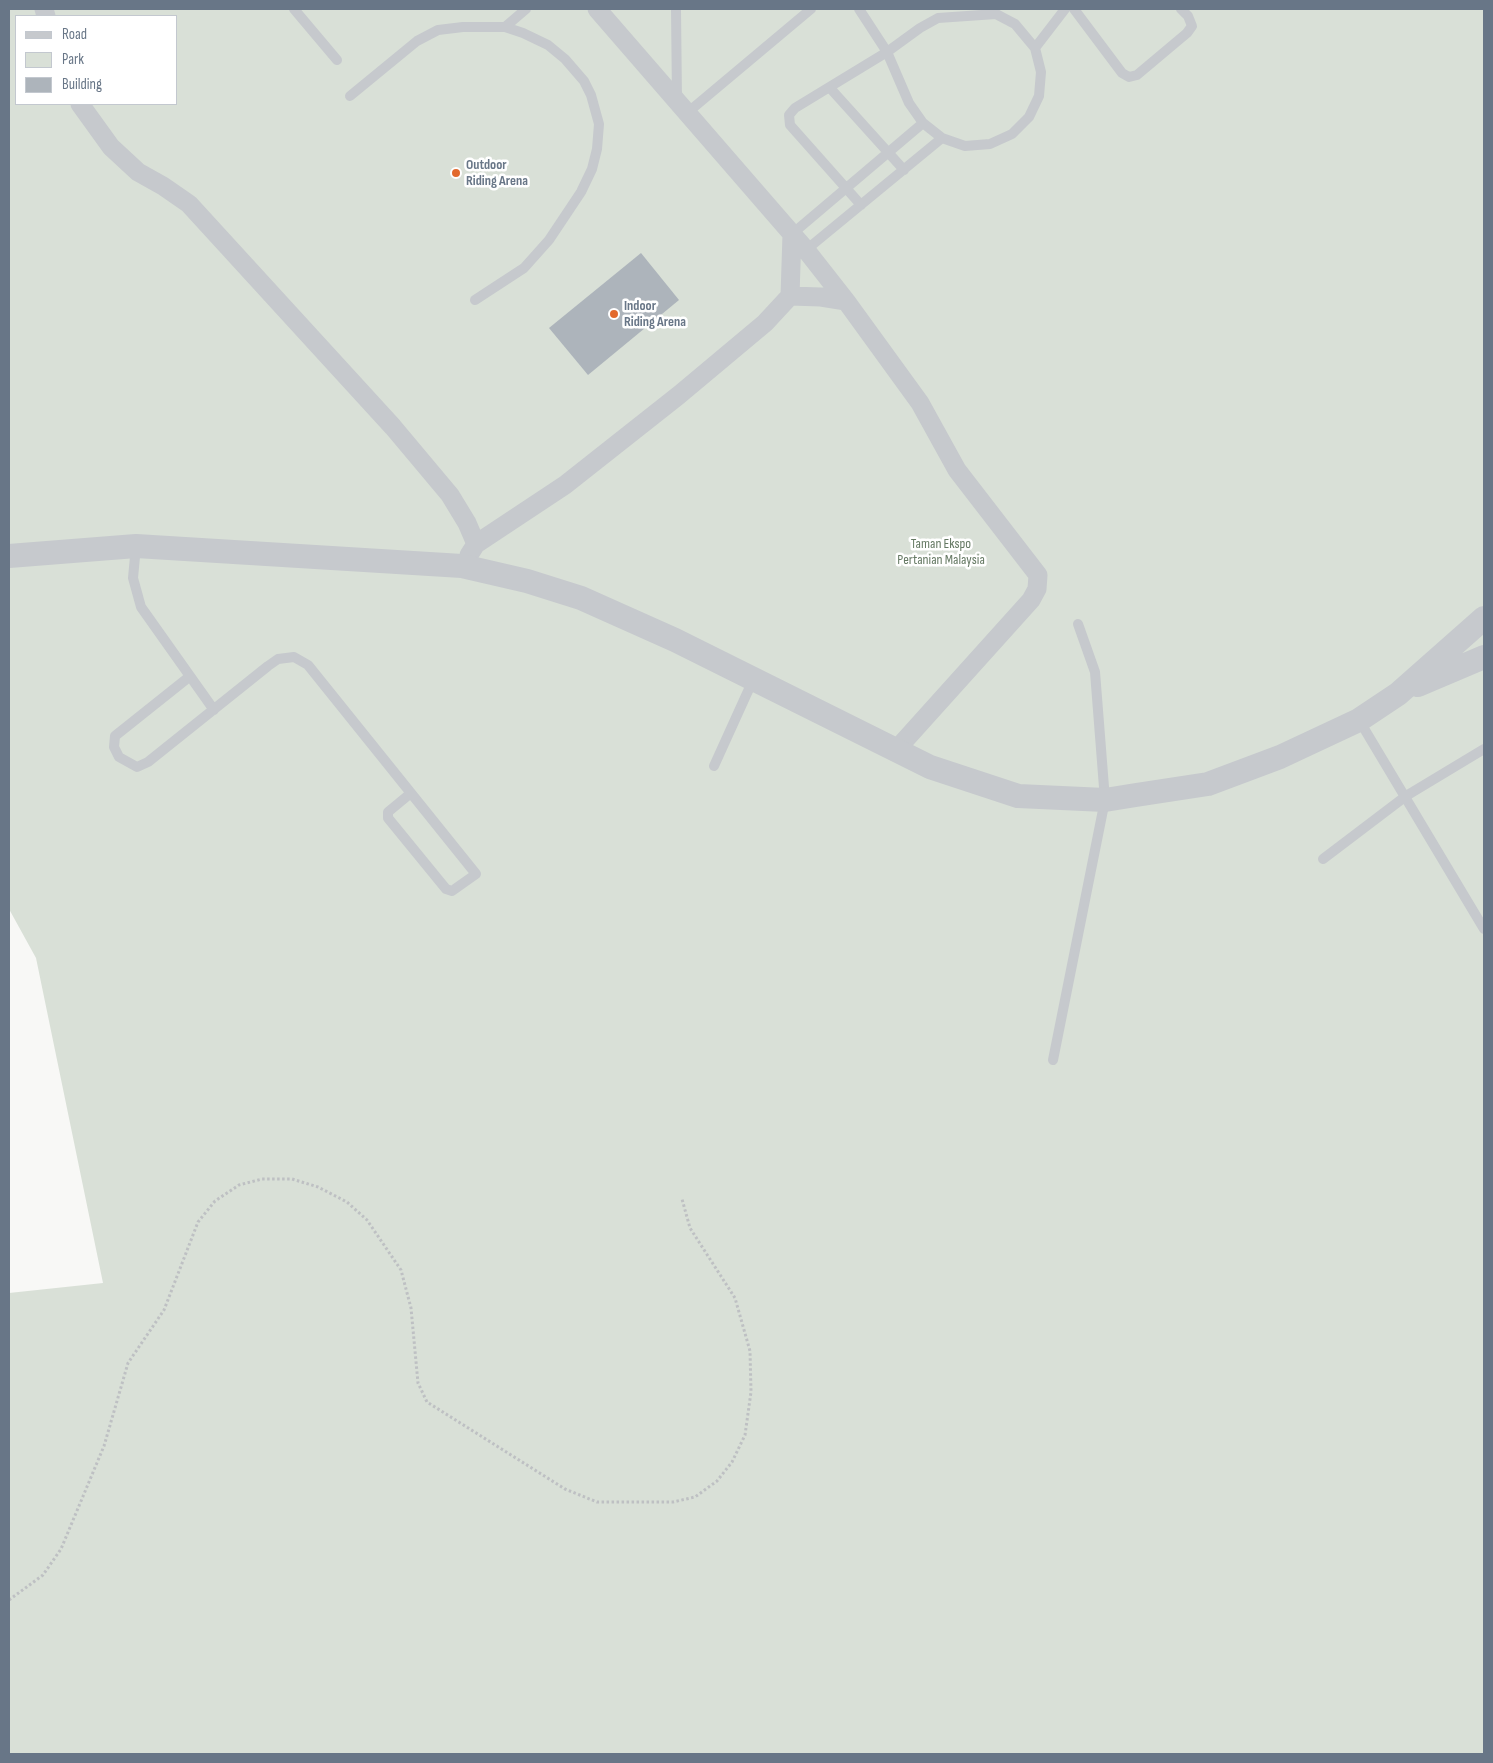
<!DOCTYPE html>
<html>
<head>
<meta charset="utf-8">
<style>
  body { margin:0 }
  #map { position:relative; width:1493px; height:1763px; overflow:hidden; background:#f8f8f6; font-family:"Sofia Sans Condensed",sans-serif }
  canvas { display:block }
  .frame { position:absolute; inset:0; border:10px solid #687687; pointer-events:none }
  .legend { position:absolute; left:15px; top:15px; width:162px; height:90px; box-sizing:border-box; background:#fff; border:1px solid #c3c8cf; margin:0; padding:6px 9px; list-style:none; font-size:15px; color:#687687 }
  .legend li { display:flex; align-items:center; gap:10px; height:25px }
  .legend b { width:25px; border:1px solid #c3c8cf }
</style>
</head>
<body>
<div id="map">
<canvas width="1493" height="1763"></canvas>
<div class="frame"></div>
<ul class="legend">
<li><b style="height:6px;background:#c6c9cd"></b>Road</li>
<li><b style="height:14px;background:#d9e0d7"></b>Park</li>
<li><b style="height:14px;background:#adb4bb"></b>Building</li>
</ul>
</div>
<script>
const ctx = document.querySelector('canvas').getContext('2d');
ctx.lineJoin = 'round';
function fill(path, color) { ctx.fillStyle = color; ctx.fill(path, 'evenodd'); }
const poly = rows => new Path2D(rows.map(r => 'M' + r).join(''));
function strokePath(path, color, width, dash) { ctx.strokeStyle = color; ctx.lineWidth = width; ctx.lineCap = dash ? 'butt' : 'round'; ctx.setLineDash(dash || []); ctx.stroke(path); }
function write(font, color, halo, rows, align = 'center') {
  ctx.font = font + ' "Sofia Sans Condensed",sans-serif'; ctx.lineWidth = 5; ctx.setLineDash([]); ctx.textBaseline = 'middle'; ctx.strokeStyle = halo; ctx.fillStyle = color; for (const [text, x, y, turn = 0] of rows) {
    ctx.save(); ctx.translate(x, y); ctx.rotate((+turn || 0) * Math.PI / 180); ctx.textAlign = isNaN(turn) ? turn : align; if (halo) ctx.strokeText(text, 0, 0); ctx.fillText(text, 0, 0); ctx.restore();
  }
}
fill(poly([
  [9,9,1484,9,1484,1754,9,1754,9,1293,103,1283,36,958,9,909],
  [16,16,176,16,176,104,16,104]
]), '#d9e0d7');
fill(poly([
  [641,253,679,300,588,375,549,328]
]), '#adb4bb');
strokePath(poly([
  [9,1600,43,1575,61,1549,104,1446,128,1363,164,1310,198,1222,215,1201,239,1185,262,1179,292,1179,318,1187,347,1202,367,1220,401,1270,411,1308,418,1383,427,1402,565,1489,597,1502,673,1502,695,1497,717,1481,732,1462,745,1435,751,1392,750,1351,735,1298,690,1228,682,1199]
]), '#bec0c3', 3, [2.5, 2.5]);
strokePath(poly([
  [294,9,337,60],
  [676,9,677,100],
  [859,9,887,52,795,108,789,115,790,125,861,205],
  [1074,9,1122,73,1129,77,1137,75,1187,33,1192,26,1188,16,1181,9],
  [996,14,1015,24,1035,48,1041,72,1039,96,1029,117,1012,134,990,144,965,146,942,138,923,123,909,103,887,52,920,28,938,18,996,14],
  [505,27,526,9],
  [1035,48,1065,9],
  [830,88,904,170],
  [350,96,417,41,438,30,463,27,505,27,523,33,548,45,565,59,584,81,591,95,599,124,597,149,592,169,581,192,549,240,524,268,475,300],
  [687,113,811,9],
  [792,234,923,123],
  [806,250,942,138],
  [136,546,133,578,141,607,214,710],
  [189,677,115,736,114,747,119,757,137,767,148,762,268,666,278,659,294,657,308,665,476,874,452,891,446,889,388,818,388,812,411,793],
  [1359,720,1484,929],
  [714,766,753,680],
  [1323,859,1406,796,1484,749],
  [1053,1060,1105,800,1095,672,1078,624]
]), '#c6c9cd', 10);
strokePath(poly([
  [44,9,46,16],
  [597,9,806,250,846,301,920,403,957,470,1038,575,1037,589,1031,600,896,750],
  [80,104,111,147,138,172,163,186,189,204,393,427,450,495,467,523,476,544],
  [790,296,821,297,846,301],
  [469,555,476,544,565,485,679,395,765,323,790,296,792,234]
]), '#c6c9cd', 19);
strokePath(poly([
  [9,556,136,546,462,566,527,581,581,598,675,640,930,767,1018,796,1105,800,1136,795,1208,784,1280,757,1359,720,1398,694,1484,618],
  [1418,685,1484,657]
]), '#c6c9cd', 24);
for (const [x, y, r, color] of [
  [456,173,5,"#e2692d"],
  [614,314,5,"#e2692d"]
]) { const dot = new Path2D(); dot.arc(x, y, r, 0, 2 * Math.PI); ctx.fillStyle = color; ctx.fill(dot); strokePath(dot, '#fff', 2); }
write('bold 14px', '#687687', '#fff', [
  ["Outdoor",466,165],
  ["Riding Arena",466,181],
  ["Indoor",624,306],
  ["Riding Arena",624,322]
], 'left');
write('14px', '#657963', '#fff', [
  ["Taman Ekspo",941,544],
  ["Pertanian Malaysia",941,560]
]);
</script>
</body>
</html>
